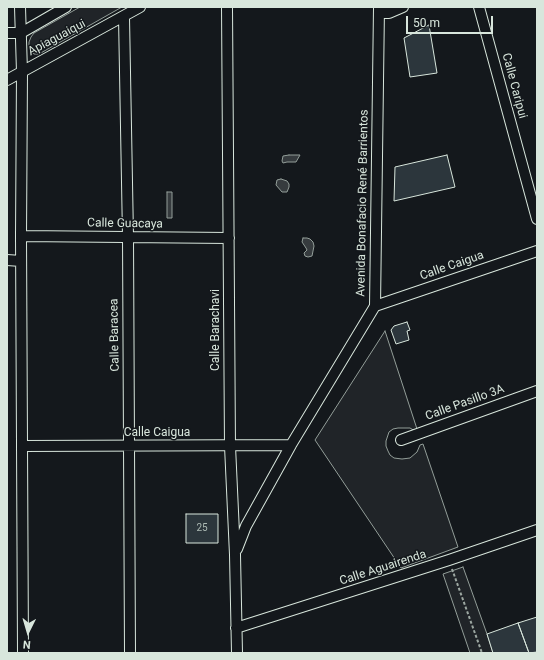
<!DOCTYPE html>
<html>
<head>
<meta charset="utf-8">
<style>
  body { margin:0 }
  #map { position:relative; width:544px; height:660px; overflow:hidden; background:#14181c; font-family:Roboto,sans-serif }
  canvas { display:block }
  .frame { position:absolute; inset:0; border:8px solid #d8e6dc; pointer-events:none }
  .north { position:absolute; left:8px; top:612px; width:40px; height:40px; -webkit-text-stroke:3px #14181c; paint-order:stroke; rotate:185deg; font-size:11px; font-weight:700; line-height:16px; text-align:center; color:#d8e6dc }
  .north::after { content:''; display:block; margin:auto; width:14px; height:18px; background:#d8e6dc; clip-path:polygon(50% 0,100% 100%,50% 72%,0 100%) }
  .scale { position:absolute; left:406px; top:16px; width:87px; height:18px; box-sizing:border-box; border:2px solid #d8e6dc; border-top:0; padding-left:5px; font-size:12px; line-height:14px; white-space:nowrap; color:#d8e6dc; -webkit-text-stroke:3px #14181c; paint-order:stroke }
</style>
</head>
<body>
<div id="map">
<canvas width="544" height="660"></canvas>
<div class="frame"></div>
<div class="north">N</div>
<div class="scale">50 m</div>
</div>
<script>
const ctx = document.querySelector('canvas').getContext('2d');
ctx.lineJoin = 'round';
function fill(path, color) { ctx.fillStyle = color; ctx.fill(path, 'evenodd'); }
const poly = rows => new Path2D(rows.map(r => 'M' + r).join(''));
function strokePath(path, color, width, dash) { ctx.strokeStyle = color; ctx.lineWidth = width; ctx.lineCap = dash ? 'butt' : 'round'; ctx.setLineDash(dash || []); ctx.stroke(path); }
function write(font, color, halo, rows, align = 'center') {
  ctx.font = font + ' Roboto,sans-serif'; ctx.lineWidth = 3; ctx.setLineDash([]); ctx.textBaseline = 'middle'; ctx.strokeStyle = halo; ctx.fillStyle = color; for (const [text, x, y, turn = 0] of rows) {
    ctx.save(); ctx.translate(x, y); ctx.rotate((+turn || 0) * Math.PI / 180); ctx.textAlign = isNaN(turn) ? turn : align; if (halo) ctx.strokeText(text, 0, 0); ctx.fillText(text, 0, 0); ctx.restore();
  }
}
const green = poly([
  [80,7,122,7,39,54,34,54,30,51,29,45,29,42,31,37,34,33,80,7],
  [385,331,417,429,415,431,410,428,398,428,393,429,389,432,386,441,386,446,388,451,390,455,394,458,402,459,410,458,417,452,420,445,423,444,458,547,401,568,315,440,385,331],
  [463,567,487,634,493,653,470,653,443,574,463,567]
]);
fill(green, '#202428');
strokePath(green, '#939e99', 1);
const water = poly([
  [289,155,300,155,296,162,287,162,283,163,282,161,283,156,289,155],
  [281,179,287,181,289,184,289,187,287,192,282,192,276,185,277,180,281,179],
  [167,192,172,192,172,218,167,218,167,192],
  [303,238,307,238,310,239,313,242,314,246,312,256,308,257,305,256,304,253,307,250,306,248,302,242,303,238]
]);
fill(water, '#363b3e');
strokePath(water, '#939e99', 1);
const building = poly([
  [429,25,437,73,410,77,404,38,429,25],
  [447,155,455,187,394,201,395,167,447,155],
  [407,322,410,330,407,331,409,340,396,344,391,330,394,326,407,322],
  [186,514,218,514,218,543,186,543,186,514],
  [537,617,537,652,529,653,518,623,537,617],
  [518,623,529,653,493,653,487,634,518,623]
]);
fill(building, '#2c363c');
strokePath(building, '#d8e6dc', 1);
const minor = poly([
  [20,7,22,72,21,236,23,653],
  [227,7,230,446,235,555,237,653],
  [479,7,537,219],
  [379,13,389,13,403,7],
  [124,17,128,237,130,653],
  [7,33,21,33,66,7],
  [7,80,140,7],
  [21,236,229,238],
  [7,260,21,261],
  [375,306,537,251],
  [401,440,537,391],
  [22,446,291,445],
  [237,549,246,526,291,445,375,306,379,7],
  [236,628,449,560,537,530]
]);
strokePath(minor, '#d8e6dc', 12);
strokePath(poly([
  [452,569,482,653]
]), '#9da8a2', 2, [3, 2]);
strokePath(minor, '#14181c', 10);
strokePath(poly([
  [7,110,7,162]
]), '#d8e6dc', 2);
write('10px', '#adbab4', null, [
  ["25",202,528]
]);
write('12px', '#d8e6dc', '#14181c', [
  ["Apiaguaiqui",57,38,-28],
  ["Calle Caripui",514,86,75],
  ["Avenida Bonafacio René Barrientos",363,203,-89],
  ["Calle Guacaya",125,224,1],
  ["Calle Caigua",452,266,-19],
  ["Calle Barachavi",216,330,-90],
  ["Calle Baracea",115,335,-91],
  ["Calle Pasillo 3A",465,403,-20],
  ["Calle Caigua",157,433],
  ["Calle Aguairenda",383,568,-18]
]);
</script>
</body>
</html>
